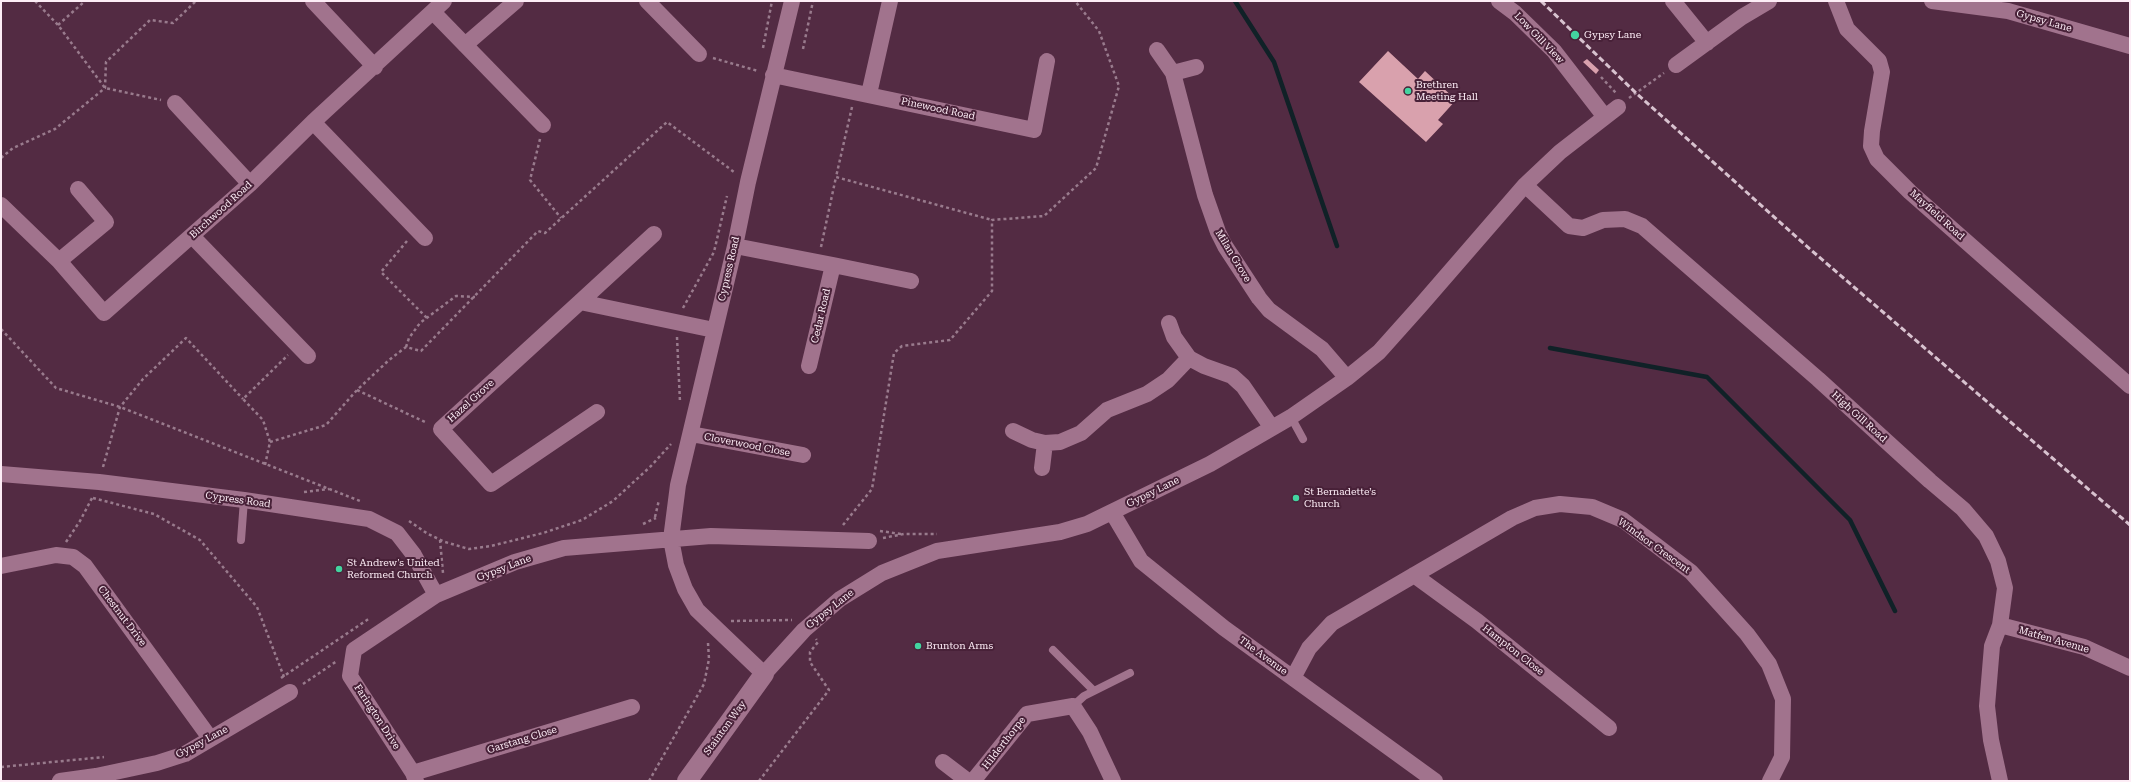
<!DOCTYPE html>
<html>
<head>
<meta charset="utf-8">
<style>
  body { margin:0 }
  #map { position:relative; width:2131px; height:782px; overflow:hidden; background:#532b43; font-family:"Roboto Serif",serif }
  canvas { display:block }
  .frame { position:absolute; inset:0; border:2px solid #fdedf6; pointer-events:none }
</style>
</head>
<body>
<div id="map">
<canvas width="2131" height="782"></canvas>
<div class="frame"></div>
</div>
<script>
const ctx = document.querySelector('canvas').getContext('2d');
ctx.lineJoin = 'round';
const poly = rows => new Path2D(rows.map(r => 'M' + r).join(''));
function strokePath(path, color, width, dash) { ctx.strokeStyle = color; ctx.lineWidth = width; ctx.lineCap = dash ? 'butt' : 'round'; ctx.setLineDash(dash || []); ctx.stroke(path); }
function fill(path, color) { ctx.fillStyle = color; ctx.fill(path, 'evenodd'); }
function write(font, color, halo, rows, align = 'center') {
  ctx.font = font + ' "Roboto Serif",serif'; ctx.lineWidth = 4; ctx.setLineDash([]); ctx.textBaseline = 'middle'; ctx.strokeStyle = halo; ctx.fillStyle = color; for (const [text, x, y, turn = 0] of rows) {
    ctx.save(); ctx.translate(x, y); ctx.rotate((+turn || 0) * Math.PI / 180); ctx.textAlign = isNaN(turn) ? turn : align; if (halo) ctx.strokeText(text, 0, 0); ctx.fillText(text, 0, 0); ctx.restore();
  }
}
strokePath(poly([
  [1235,1,1274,62,1337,246],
  [1550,348,1707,377,1850,520,1895,611]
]), '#102127', 4.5);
fill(poly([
  [1388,51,1418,79,1425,71,1456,100,1438,120,1443,124,1426,142,1359,82],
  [1587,59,1599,70,1596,74,1583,62]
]), '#d9a1ad');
strokePath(poly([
  [35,1,58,25,105,88,161,100],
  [58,25,85,1],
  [763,48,772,1],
  [803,49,813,1],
  [713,58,758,71],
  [1601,77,1616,93],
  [1629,98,1664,73],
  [852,107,836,177,992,220],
  [540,139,530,180,561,218],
  [1,158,13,148,55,129,105,88,106,62,150,20,173,23,196,1],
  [407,241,381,272,427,318],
  [821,247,836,177],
  [683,308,714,252,727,196],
  [1,329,56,388,120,407,360,501],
  [677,337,680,402],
  [406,347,409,338,420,323,456,296,475,297],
  [357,390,427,423],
  [270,442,326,425,357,390,389,360,406,347,421,351,538,231,545,233,667,122,734,172],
  [265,465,270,442,263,420,243,399,288,355],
  [103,467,120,407,143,379,186,338,243,399],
  [304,492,329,489],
  [93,498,154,514,200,540,257,607,284,677],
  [655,517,659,500],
  [409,521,428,534,445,542,469,549,491,546,543,533,582,520,613,501,651,466,671,444],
  [643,524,656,518],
  [843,525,872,489,894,353,902,346,950,340,992,291,992,220,1044,216,1096,168,1119,86,1099,31,1075,1],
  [880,531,901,534],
  [883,538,904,534,937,534],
  [440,540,443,573],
  [66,542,80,521,92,498],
  [731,621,792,620],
  [281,678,370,618],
  [303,684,337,661],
  [1,767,104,757],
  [649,781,704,684,709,659,708,643],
  [759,781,829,690,810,662,810,652,818,642,816,639]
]), '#997b8d', 2.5, [3, 3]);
strokePath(poly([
  [1291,417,1303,439],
  [241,540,244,500],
  [1053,650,1094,691],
  [1073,706,1084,696,1130,673]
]), '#a1738d', 8);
strokePath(poly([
  [313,1,375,67],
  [647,1,699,54],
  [792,1,748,182,735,246,678,485,671,539,676,565,685,589,697,610,764,674,804,630,840,599,882,573,937,551,1060,532,1087,524,1210,464,1291,417,1347,378,1379,352,1421,305,1525,185,1560,152,1618,107],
  [1499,1,1515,13,1554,51,1605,117],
  [1673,1,1707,43],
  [1836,1,1847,29,1879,61,1882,72,1872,131,1871,146,1877,159,1910,192,2130,386],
  [1932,1,2008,11,2130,46],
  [433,12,543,125],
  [465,45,516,1],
  [1157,50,1173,73,1205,195,1218,232,1225,246,1259,298,1269,310,1322,349,1347,378],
  [1676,65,1742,17,1769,1],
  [1173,73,1196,67],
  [773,75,1034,130,1047,61],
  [869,94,890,1],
  [175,103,250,184],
  [313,122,425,238],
  [1525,185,1569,226,1583,228,1603,220,1625,219,1642,226,1818,379,1930,481,1963,509,1986,536,1998,561,2005,588,2000,625,1992,646,1987,706,1991,740,2000,781],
  [1,205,59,261,104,313,250,184,313,122,444,1],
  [192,236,308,356],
  [735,246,833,265,809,366],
  [59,261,106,222,78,189],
  [833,265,911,281],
  [580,302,654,234],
  [1169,323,1174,337,1189,358,1204,366,1232,376,1243,386,1272,428],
  [597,412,491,484,441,429,580,302,714,330],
  [1013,431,1032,440,1045,443,1060,442,1081,433,1107,410,1147,394,1168,380,1189,358],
  [691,434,803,455],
  [1042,468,1045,443],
  [1,474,99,482,244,500,369,519,397,533,414,555,436,595],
  [1112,512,1141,561,1224,628,1435,781],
  [1,566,56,555,73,557,85,566,210,738],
  [1414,575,1477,621,1609,728],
  [2000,625,2084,647,2130,668],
  [1293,678,1309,648,1332,623,1512,518,1535,508,1560,504,1592,507,1623,520,1691,572,1747,634,1769,664,1783,699,1782,757,1770,781],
  [943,762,968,781],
  [413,773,632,707],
  [60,781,96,776,157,763,185,754,290,692],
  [416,781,413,773,350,676,354,650,436,595,515,562,564,548,711,536,869,541],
  [973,781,1027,714,1073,706,1090,732,1113,781]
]), '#a1738d', 16);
strokePath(poly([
  [687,781,764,674]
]), '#a1738d', 20);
strokePath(poly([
  [1541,1,1636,93,1811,250,2130,525]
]), '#d8c2cf', 3, [6, 3]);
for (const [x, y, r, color] of [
  [1575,35,5,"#43d4a0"],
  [1408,91,4,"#43d4a0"],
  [1296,498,4,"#43d4a0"],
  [339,569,4,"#43d4a0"],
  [918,646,4,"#43d4a0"]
]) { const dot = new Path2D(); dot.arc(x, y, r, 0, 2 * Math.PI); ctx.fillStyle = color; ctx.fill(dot); strokePath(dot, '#482138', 1.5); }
write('10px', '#fdedf6', '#482138', [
  ["Gypsy Lane",2044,21,16],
  ["Low Gill View",1539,38,46],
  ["Pinewood Road",938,109,12],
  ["Birchwood Road",221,210,-42],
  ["Mayfield Road",1937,215,42],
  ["Milan Grove",1233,256,59],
  ["Cypress Road",729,269,-77],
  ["Cedar Road",821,316,-77],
  ["Hazel Grove",471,401,-42],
  ["High Gill Road",1859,417,42],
  ["Cloverwood Close",747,445,11],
  ["Gypsy Lane",1153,492,-26],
  ["Cypress Road",238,500,8],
  ["Windsor Crescent",1654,546,36],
  ["Gypsy Lane",504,568,-21],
  ["Gypsy Lane",830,609,-38],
  ["Chestnut Drive",122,616,53],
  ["Matfen Avenue",2054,640,16],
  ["Hampton Close",1513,650,38],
  ["The Avenue",1263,656,36],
  ["Farington Drive",377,717,57],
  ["Stainton Way",725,728,-54],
  ["Garstang Close",522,740,-17],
  ["Gypsy Lane",202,742,-28],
  ["Hilderthorpe",1004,743,-52]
]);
write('10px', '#fdedf6', '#482138', [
  ["Gypsy Lane",1584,35],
  ["Brethren",1416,85],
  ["Meeting Hall",1416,97],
  ["St Bernadette’s",1304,492],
  ["Church",1304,504],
  ["St Andrew's United",347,563],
  ["Reformed Church",347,575],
  ["Brunton Arms",926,646]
], 'left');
</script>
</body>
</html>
